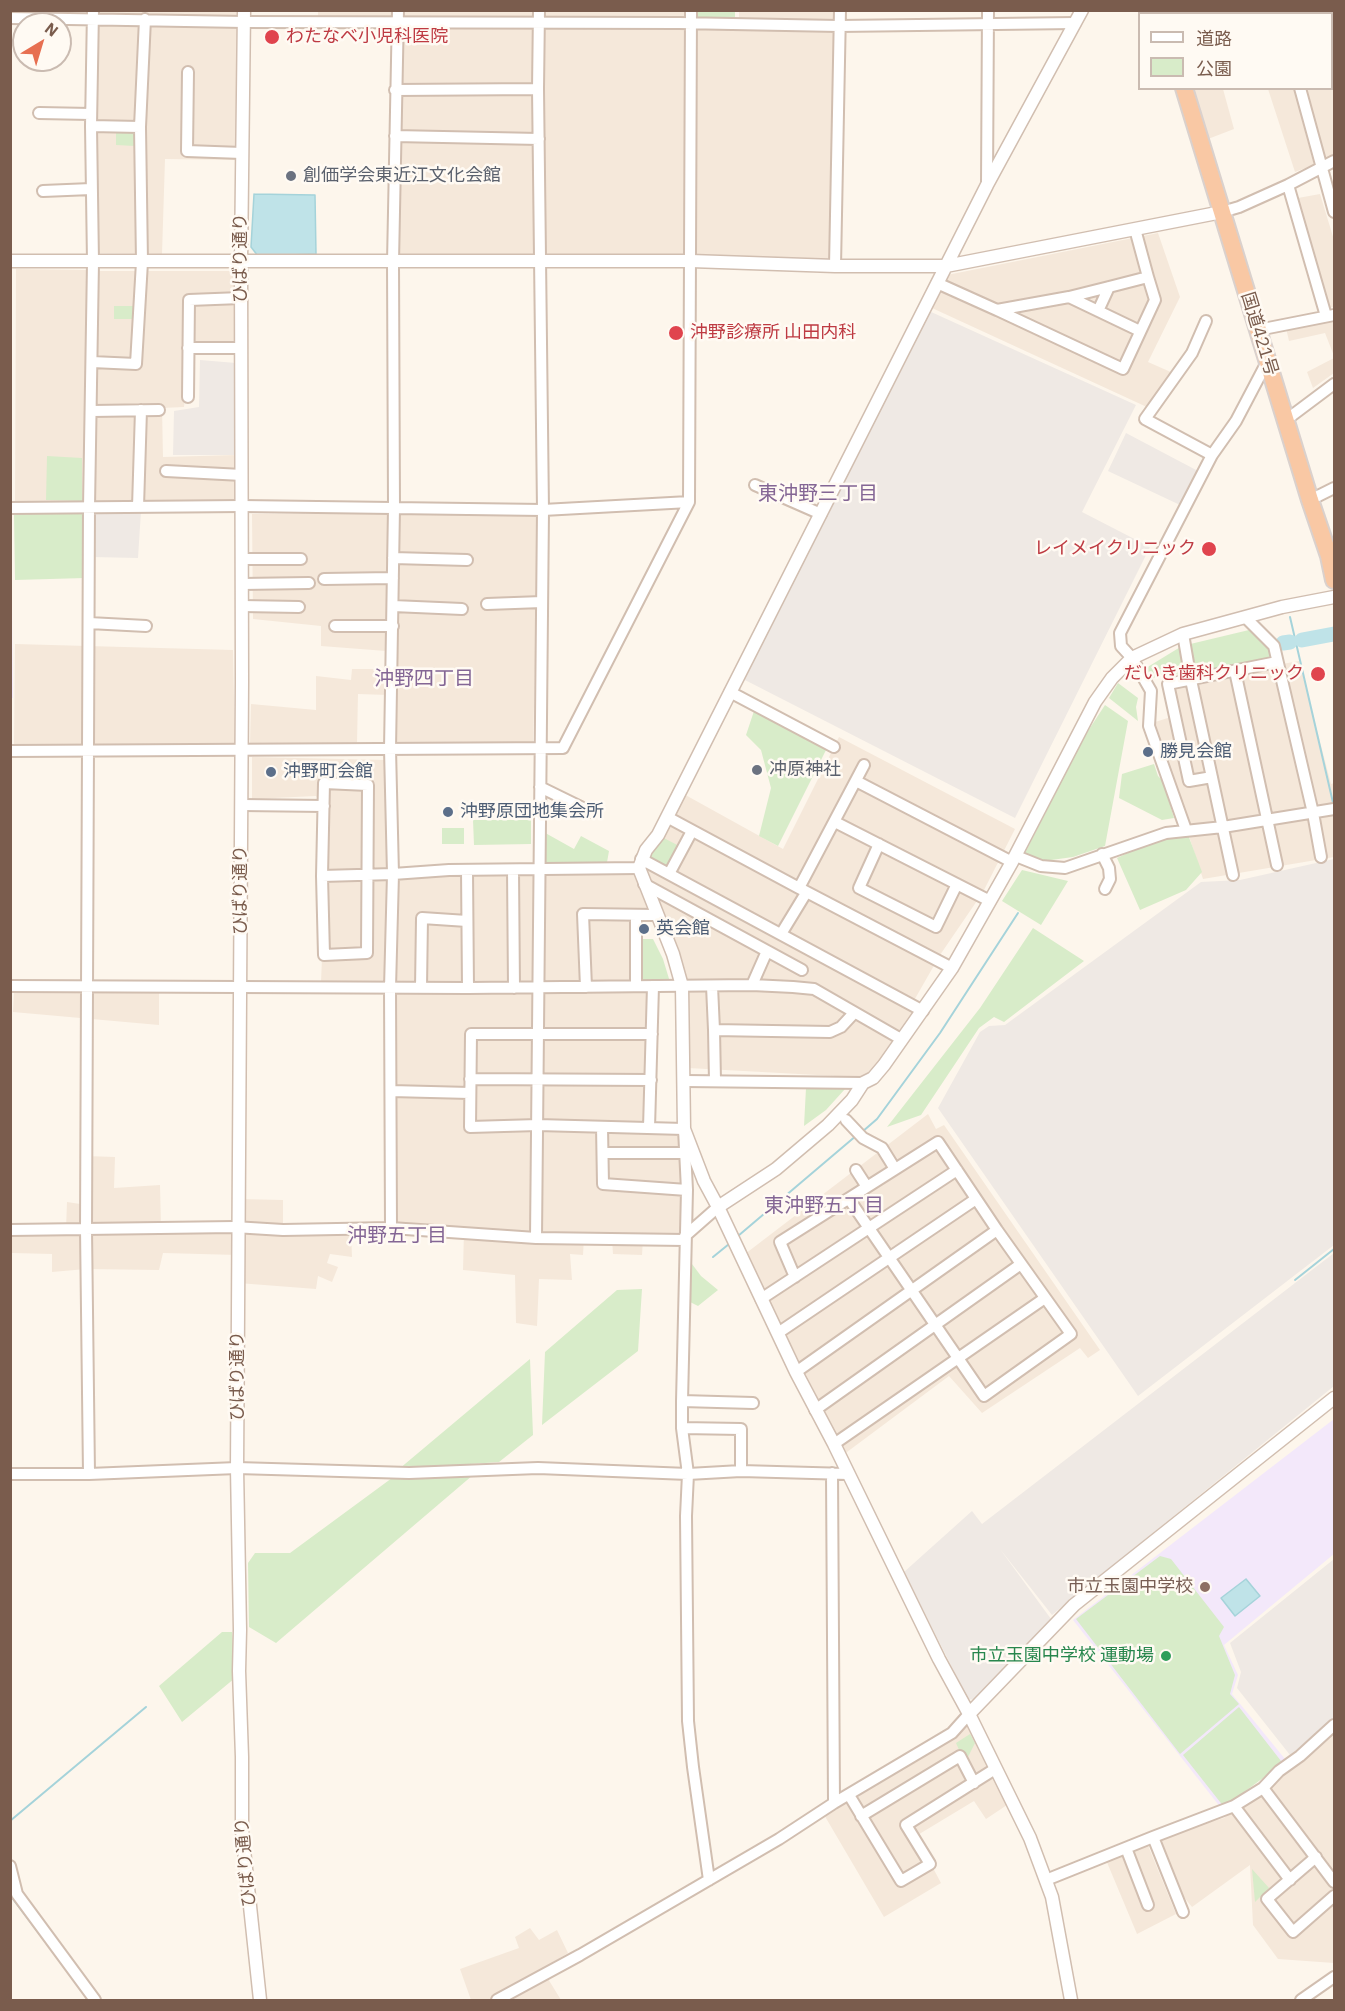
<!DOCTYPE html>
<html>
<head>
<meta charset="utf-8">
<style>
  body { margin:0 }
  #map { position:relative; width:1345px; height:2011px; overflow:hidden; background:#fdf6ec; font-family:"IBM Plex Sans","Noto Sans JP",sans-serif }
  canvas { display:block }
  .frame { position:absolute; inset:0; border:12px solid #7a5c4d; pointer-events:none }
  .legend { position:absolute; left:1138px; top:12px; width:195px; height:78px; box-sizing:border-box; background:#fffaf3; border:2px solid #cabbb1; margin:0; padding:8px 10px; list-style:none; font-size:18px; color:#7a5c4d }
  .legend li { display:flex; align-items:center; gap:12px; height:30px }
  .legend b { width:30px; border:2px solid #cabbb1 }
  .north { position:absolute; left:12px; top:12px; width:60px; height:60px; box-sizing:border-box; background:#fffaf3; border:2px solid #cabbb1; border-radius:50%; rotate:38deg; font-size:16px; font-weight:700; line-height:24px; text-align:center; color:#7a5c4d }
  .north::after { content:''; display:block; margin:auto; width:21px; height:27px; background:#e76f51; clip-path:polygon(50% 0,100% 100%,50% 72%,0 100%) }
</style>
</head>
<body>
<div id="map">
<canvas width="1345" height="2011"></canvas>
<div class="frame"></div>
<ul class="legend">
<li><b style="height:8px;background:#fff"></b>道路</li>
<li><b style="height:16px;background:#d8ecc9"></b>公園</li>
</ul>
<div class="north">N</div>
</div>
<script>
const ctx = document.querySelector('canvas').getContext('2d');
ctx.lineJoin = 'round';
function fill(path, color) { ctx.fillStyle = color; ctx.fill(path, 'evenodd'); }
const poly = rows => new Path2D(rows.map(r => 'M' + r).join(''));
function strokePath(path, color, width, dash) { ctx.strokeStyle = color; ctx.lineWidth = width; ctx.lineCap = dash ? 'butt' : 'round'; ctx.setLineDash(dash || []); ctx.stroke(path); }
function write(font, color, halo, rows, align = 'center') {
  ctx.font = font + ' "IBM Plex Sans","Noto Sans JP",sans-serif'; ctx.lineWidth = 5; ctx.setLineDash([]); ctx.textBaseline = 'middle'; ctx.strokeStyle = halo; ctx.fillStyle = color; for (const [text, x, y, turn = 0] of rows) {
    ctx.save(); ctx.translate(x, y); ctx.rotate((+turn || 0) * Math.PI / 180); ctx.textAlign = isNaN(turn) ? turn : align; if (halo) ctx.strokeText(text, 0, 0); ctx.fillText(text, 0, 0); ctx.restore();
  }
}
fill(poly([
  [96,10,236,10,237,17,96,14],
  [690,10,692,23,839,26,835,266,393,262,398,11],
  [318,11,391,11,391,16,318,17],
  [739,11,835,11,835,21,739,18],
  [1318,11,1334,11,1334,157,1325,161,1307,89,1332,88,1332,14,1306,14],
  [96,26,239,28,237,160,165,159,162,254,99,253],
  [1194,89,1223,89,1234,129,1208,139],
  [1268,89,1294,89,1314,165,1295,172],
  [1320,194,1334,240,1334,307,1327,308,1298,198],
  [1158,233,1180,297,1148,362,1173,373,1149,408,932,308,947,275],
  [16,269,87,270,84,504,15,501],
  [97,271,233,271,235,346,191,346,184,407,162,408,163,457,237,455,237,503,94,506],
  [1334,317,1334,356,1325,333,1289,341,1286,328],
  [1334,358,1334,373,1313,388,1307,372],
  [389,513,386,651,321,646,321,626,253,619,252,514],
  [398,514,539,515,533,743,395,744],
  [15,644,233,650,235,746,14,744],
  [1299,661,1331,784,1334,783,1334,857,1203,879,1152,723,1171,717,1165,685],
  [352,669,388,669,388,695,358,694,357,743,250,744,251,704,316,710,316,676,351,680],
  [839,737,1015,829,983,892,940,955,912,1004,923,1011,873,1078,688,1068,682,986,656,915,636,915,636,986,653,986,649,1127,684,1129,685,1240,643,1239,642,1255,613,1254,612,1239,584,1238,583,1255,570,1254,572,1280,539,1279,537,1326,516,1323,515,1275,463,1270,464,1231,391,1228,393,874,638,868,658,835,680,792,783,849],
  [252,757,386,760,387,983,321,982,328,813,316,796,252,799],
  [159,991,159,1025,13,1012,14,992],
  [928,1114,936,1129,944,1125,1100,1350,1088,1358,1080,1348,982,1413,949,1376,843,1455,837,1436,745,1254],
  [86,1156,115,1157,114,1188,160,1185,161,1228,238,1227,239,1199,283,1200,283,1230,351,1232,352,1257,330,1254,327,1263,338,1267,332,1282,318,1276,316,1289,238,1283,238,1255,163,1253,159,1270,86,1269,52,1272,52,1254,12,1253,10,1230,66,1229,67,1202,87,1205],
  [969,1721,1010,1803,986,1819,974,1801,916,1836,941,1883,884,1917,823,1813],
  [1334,1731,1334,1963,1278,1959,1253,1925,1250,1865,1192,1907,1178,1890,1156,1838,1224,1818,1281,1776],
  [1147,1843,1176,1914,1137,1934,1106,1860],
  [530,1928,539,1940,557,1930,568,1953,542,1969,561,2000,471,2000,460,1969,519,1948,515,1937]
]), '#f5e8da');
fill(poly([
  [929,311,1136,405,1082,512,1150,547,1015,818,743,679],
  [200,360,236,363,237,455,173,455,174,411,199,407],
  [1126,433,1198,471,1180,505,1108,471],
  [141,511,138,558,92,557,92,512],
  [1334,859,1334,1245,1138,1396,938,1108,980,1032,989,1026,1005,1025,1201,882,1240,880],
  [1334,1253,1334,1386,1052,1615,1000,1549,1051,1619,975,1700,968,1699,904,1572,972,1511,982,1524],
  [1334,1559,1334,1719,1290,1755,1237,1688,1241,1672,1230,1643]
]), '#efe9e4');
fill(poly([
  [11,514,13,698,10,698],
  [1334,1419,1334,1554,1224,1645,1238,1675,1232,1694,1285,1759,1221,1808,1073,1620]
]), '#f3e8fa');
fill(poly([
  [697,11,735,11,735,20,697,20],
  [116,132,134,133,135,137,135,146,116,145],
  [114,306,133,306,133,319,114,319],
  [47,456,82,458,82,501,46,500],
  [85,512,85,578,15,580,14,514],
  [1249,630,1270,648,1271,659,1198,672,1151,678,1146,668,1182,646],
  [1118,683,1138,698,1136,707,1138,721,1109,698],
  [756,705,829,744,778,846,759,836,771,788,761,750,746,735],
  [1105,705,1128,721,1105,846,1073,857,1044,861,1025,853,1084,737],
  [1154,764,1158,776,1163,781,1174,818,1162,820,1119,798,1122,774],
  [473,820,531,820,531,844,474,845],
  [442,828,464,828,464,844,442,844],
  [540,830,574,849,581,836,609,851,606,868,540,869],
  [1187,832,1202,872,1186,890,1140,910,1117,858,1167,835],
  [658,835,683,848,669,874,641,859],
  [1022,870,1068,881,1041,925,1002,901],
  [1033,928,1084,961,1004,1022,994,1017,979,1028,921,1115,887,1127,980,1008],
  [638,939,653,939,663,959,670,982,640,980],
  [806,1088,845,1089,826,1110,804,1126],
  [689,1260,701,1276,718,1290,698,1306,690,1302],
  [642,1289,638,1351,542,1425,545,1352,617,1290],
  [530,1359,533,1435,499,1462,399,1469],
  [473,1475,276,1643,249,1627,248,1563,255,1553,290,1553,392,1478],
  [1160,1556,1171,1559,1224,1627,1219,1636,1235,1675,1230,1694,1239,1704,1180,1754,1076,1619],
  [222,1632,232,1632,235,1678,182,1722,159,1686],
  [1239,1707,1281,1761,1263,1778,1224,1807,1183,1755],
  [970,1734,975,1743,965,1763,956,1743],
  [1252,1869,1269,1888,1255,1902]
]), '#d8ecc9');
const water = poly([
  [254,194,315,195,316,254,258,256,251,247,254,194],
  [1246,1579,1260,1596,1235,1616,1221,1598,1246,1579]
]);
fill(water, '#bfe3e8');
strokePath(water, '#a5d3da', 1.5);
strokePath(poly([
  [1290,617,1334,807],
  [862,1132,877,1119,940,1033,1018,913],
  [738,1236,857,1135],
  [713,1257,729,1244],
  [1295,1280,1334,1249],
  [10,1821,146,1707],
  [10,1895,89,2000]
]), '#a5d3da', 2);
strokePath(poly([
  [1302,640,1334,634],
  [1283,643,1290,642]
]), '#bfe3e8', 15);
const minor = poly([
  [10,18,244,22,679,23,839,26,1075,23],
  [188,72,187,151,242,153],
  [1300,88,1334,212],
  [395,90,538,89],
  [39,113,91,114],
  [91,126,140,127],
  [395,136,539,139],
  [987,184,988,10],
  [1288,185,1326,316],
  [43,191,91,189],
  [1222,212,1239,207,1288,185,1334,161],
  [835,266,840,10],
  [937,283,997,310,1069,297,1109,287,1148,277,1135,229],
  [1069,297,1140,331],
  [997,310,1123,369,1155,300,1148,277],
  [1098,311,1109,287],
  [1206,321,1192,353,1145,419,1212,455],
  [1258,330,1334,315],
  [188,348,241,348],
  [92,362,136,364,142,262,140,127,145,19],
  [188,397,189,300,241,298],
  [92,411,159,410],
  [1286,420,1334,384],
  [166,471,242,475],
  [755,485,821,514],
  [1310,500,1334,488],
  [138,507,141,410],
  [10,508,242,506,543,510,689,502],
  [393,558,467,560],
  [242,559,301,559],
  [324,579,393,578],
  [242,584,309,583],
  [487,604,542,602],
  [242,606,299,607],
  [393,606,462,609],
  [1245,617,1274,646,1313,813,1321,857],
  [89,623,146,626],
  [335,626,393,626],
  [1183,634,1191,680,1233,875],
  [1235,671,1277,865],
  [730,692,834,747],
  [10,751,563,748,689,502,691,10],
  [864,765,799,888,952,968],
  [1212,777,1189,781,1168,684,1277,662],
  [856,781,1012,862],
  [324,783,368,785,367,953,324,955,322,876,324,783],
  [540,787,591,812],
  [242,805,324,806],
  [667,817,799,888],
  [835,822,990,901],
  [1186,830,1149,726,1151,691,1132,658,1121,646,1120,633,1212,455,1236,421,1267,362],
  [879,844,859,888,936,927,957,884],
  [1102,854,1109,868,1110,879,1105,889],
  [1016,856,1041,866,1065,868,1166,833,1223,827,1334,809],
  [641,859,923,1011],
  [467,870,468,988],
  [513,870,514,988],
  [669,874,692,831],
  [322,876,393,874,390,749,394,508,393,262,398,10],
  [644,884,802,970],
  [636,915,636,986],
  [781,934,806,893],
  [752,985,767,951],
  [10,986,468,988,752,985,793,987,814,989,901,1039],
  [712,986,714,1030,830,1032,841,1027,854,1013],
  [586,987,583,914,656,915],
  [421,988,422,918,467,921],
  [714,1030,715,1081],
  [652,1034,471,1034,470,1127,538,1125,684,1129,687,1190,682,1401,682,1428,688,1474,686,1516,688,1721,693,1767,709,1880],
  [470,1079,651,1080],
  [685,1081,863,1083],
  [391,1091,470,1093],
  [846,1120,863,1138,882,1148,895,1169],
  [602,1127,603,1184,687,1190],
  [649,1128,653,986],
  [603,1153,685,1153],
  [856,1170,867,1187],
  [391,1228,390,988,393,874,449,870,639,868],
  [10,1230,234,1227,283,1230,391,1228,536,1238,685,1240],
  [685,1236,718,1207],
  [536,1238,543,510,538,89,539,10],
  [795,1277,780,1242,938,1142,997,1230,1071,1334,984,1396,849,1199],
  [761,1299,957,1170],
  [778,1333,976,1199],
  [796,1372,997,1230],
  [682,1401,753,1403],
  [815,1410,1021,1264],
  [682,1428,741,1429,741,1471],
  [834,1444,1045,1298],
  [832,1473,834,1803],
  [10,1474,89,1474,237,1468,409,1473,538,1468,688,1474,741,1471,848,1474],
  [89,1474,86,1229,89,507,93,262,91,126,93,10],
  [1263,1788,1334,1882],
  [849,1795,901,1881,930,1864,906,1825,995,1769],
  [1234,1806,1290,1880],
  [861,1816,960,1756,974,1783],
  [1153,1837,1183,1912],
  [1126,1848,1148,1905],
  [1316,1857,1267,1899,1293,1932,1334,1896],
  [10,1866,17,1894,95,2000],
  [1046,1880,1153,1837,1234,1806,1263,1788,1279,1771,1300,1756,1334,1725],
  [497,2000,580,1955,779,1839,834,1803,952,1733,969,1714],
  [1301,2000,1334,1977]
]);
const tertiary = poly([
  [244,10,241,261,242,682,237,1468,240,1630,239,1671,242,1757,242,1831,260,2000],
  [10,261,691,261,835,266,946,266,1222,212],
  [718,1207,776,1169,828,1125,852,1100,863,1083,873,1078,884,1065,952,968,1012,862,1095,702,1112,678,1132,658,1183,634,1282,607,1334,597],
  [969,1714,1074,1605,1334,1398],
  [1071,2000,1052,1897,1030,1838,969,1714,939,1659,834,1444,796,1372,718,1207,704,1181,684,1129,682,986,673,954,639,868,646,850,658,835,987,185,1082,10]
]);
const trunk = poly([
  [1160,10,1161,14],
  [1184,88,1310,500,1329,556,1334,580]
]);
strokePath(minor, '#d1beb0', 14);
strokePath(tertiary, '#d1beb0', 15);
strokePath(trunk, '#dad1cd', 20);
strokePath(minor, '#fff', 10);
strokePath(tertiary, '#fff', 12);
strokePath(trunk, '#f9c8a4', 16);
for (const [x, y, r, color] of [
  [272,37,8,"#e0444e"],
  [291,176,6,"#6b7280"],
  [676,333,8,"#e0444e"],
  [1209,549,8,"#e0444e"],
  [1318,674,8,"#e0444e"],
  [1148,752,6,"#5c6f8a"],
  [757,770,6,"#6b7280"],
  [271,772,6,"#5c6f8a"],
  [448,812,6,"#5c6f8a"],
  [644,929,6,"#5c6f8a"],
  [1205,1587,6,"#8d6e63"],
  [1166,1656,6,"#2e9e5b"]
]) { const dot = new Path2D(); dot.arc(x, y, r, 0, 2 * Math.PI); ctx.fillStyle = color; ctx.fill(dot); strokePath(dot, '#fffaf3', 2); }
write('18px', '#be3a42', '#fffaf3', [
  ["わたなべ小児科医院",286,37],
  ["沖野診療所 山田内科",690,333],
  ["レイメイクリニック",1196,549,"right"],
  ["だいき歯科クリニック",1304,674,"right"]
], 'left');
write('18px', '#5b616d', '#fffaf3', [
  ["創価学会東近江文化会館",303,176],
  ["冲原神社",769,770]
], 'left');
write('18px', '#7a5c4d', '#fffaf3', [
  ["ひばり通り",241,258,-90],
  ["国道421号",1259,334,73],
  ["ひばり通り",241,890,-90],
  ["ひばり通り",238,1376,-90],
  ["ひばり通り",246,1862,-95]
]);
write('18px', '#4e5e75', '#fffaf3', [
  ["勝見会館",1160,752],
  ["沖野町会館",283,772],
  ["沖野原団地集会所",460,812],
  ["英会館",656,929]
], 'left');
write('18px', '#785e54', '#fffaf3', [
  ["市立玉園中学校",1193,1587]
], 'right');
write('18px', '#27864d', '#fffaf3', [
  ["市立玉園中学校 運動場",1154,1656]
], 'right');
write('20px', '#846695', '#fffaf3', [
  ["東沖野三丁目",818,494],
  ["沖野四丁目",424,679],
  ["東沖野五丁目",824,1206],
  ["沖野五丁目",397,1236]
]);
</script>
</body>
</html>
